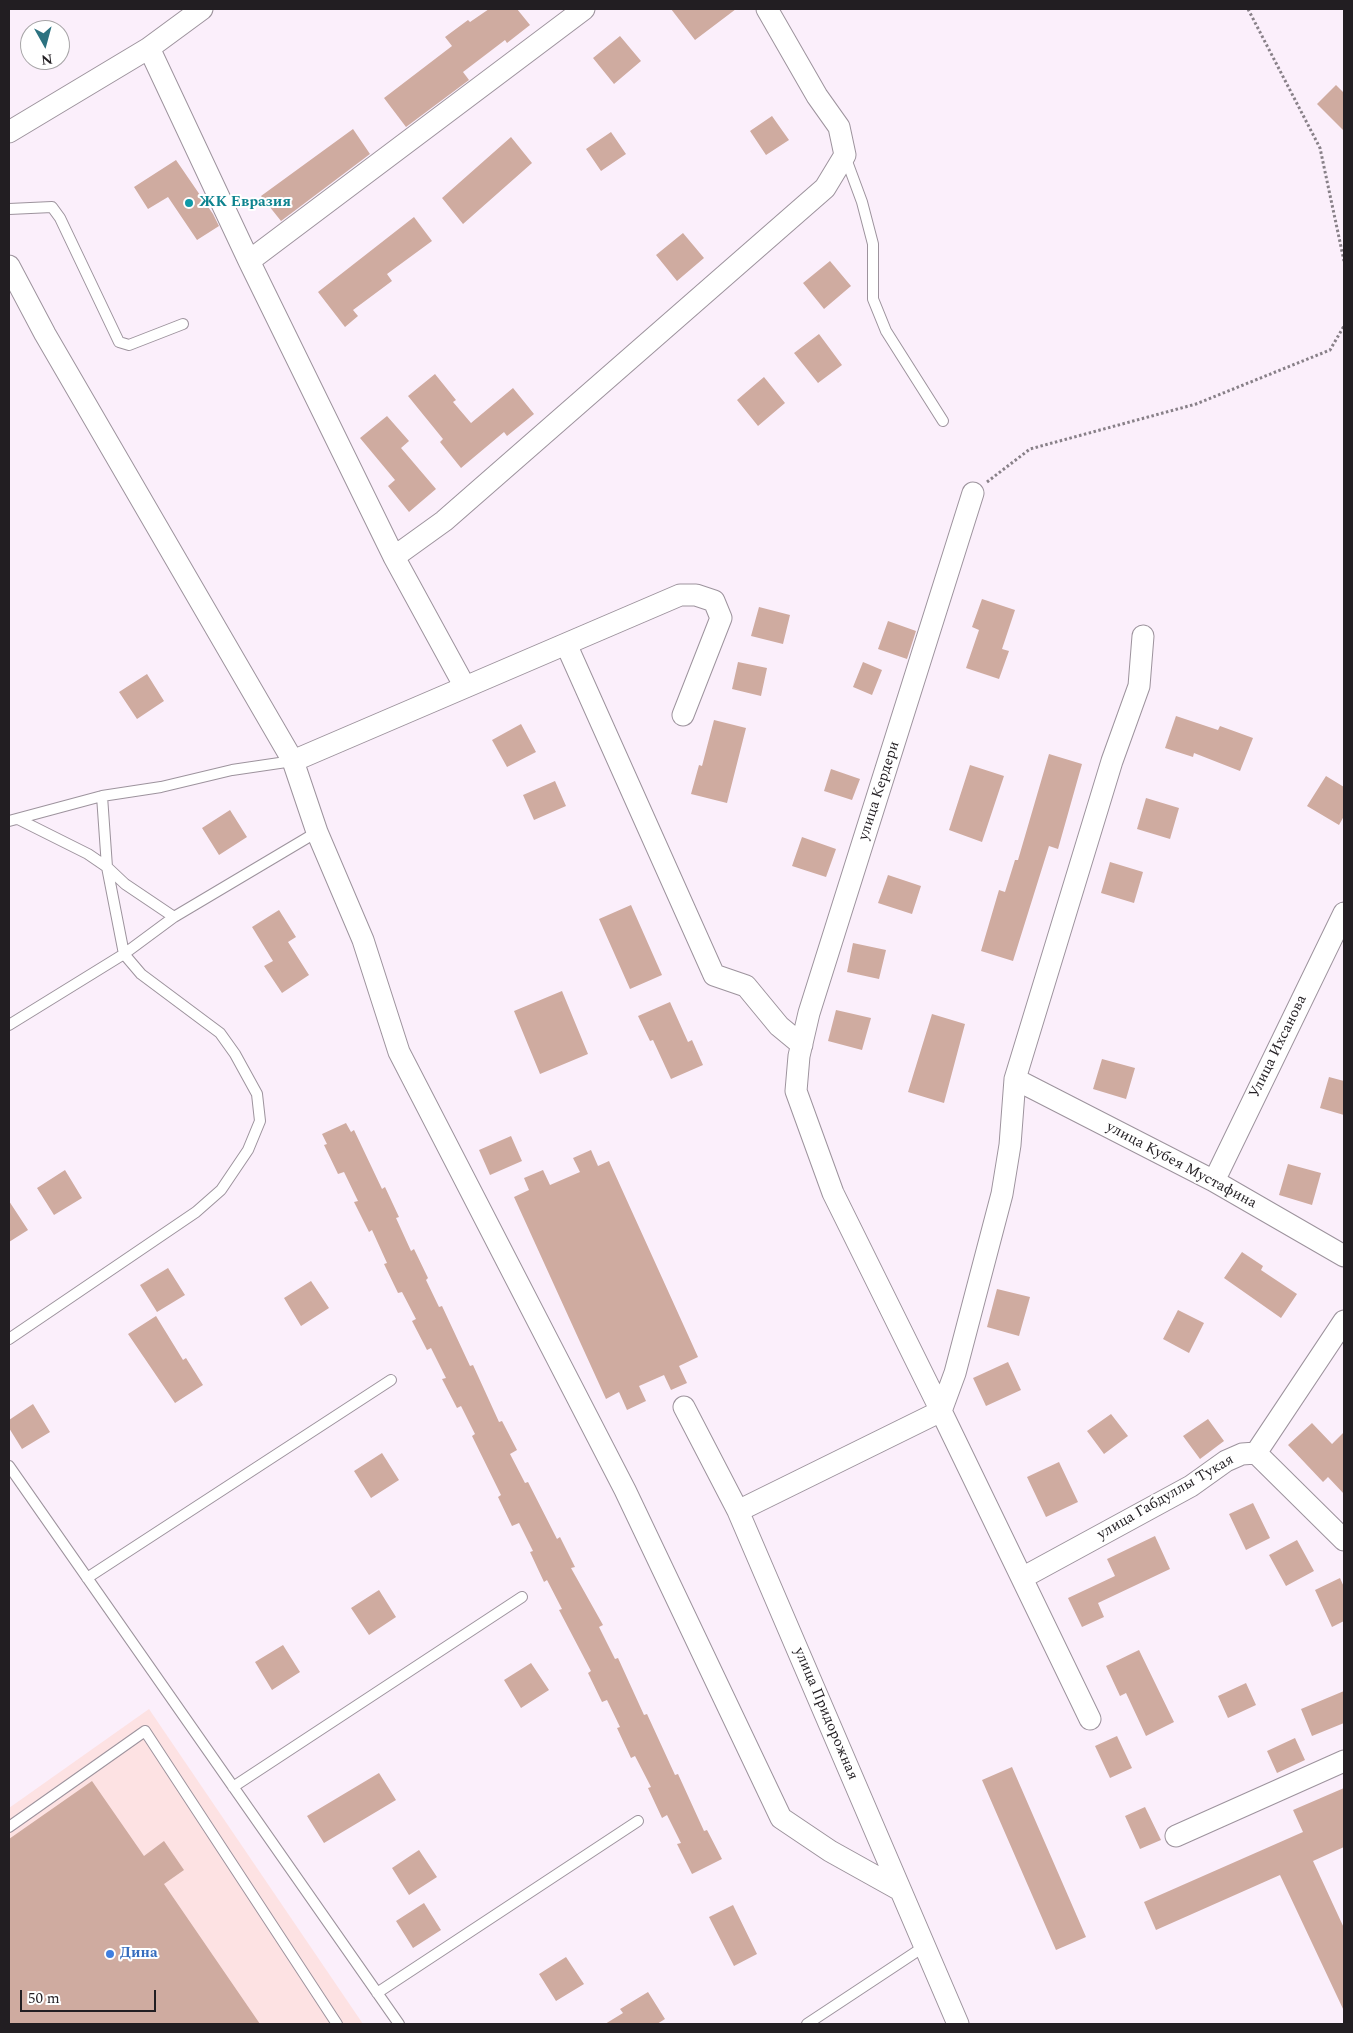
<!DOCTYPE html>
<html>
<head>
<meta charset="utf-8">
<style>
  body { margin:0 }
  #map { position:relative; width:1353px; height:2033px; overflow:hidden; background:#fbeffb; font-family:Spectral,serif }
  canvas { display:block }
  .frame { position:absolute; inset:0; border:10px solid #221e22; pointer-events:none }
  .north { position:absolute; left:20px; top:20px; width:50px; height:50px; box-sizing:border-box; background:#fff; border:1px solid #a7a5a7; border-radius:50%; rotate:173deg; font-size:14px; font-weight:700; line-height:20px; text-align:center; color:#221e22 }
  .north::after { content:''; display:block; margin:auto; width:18px; height:22px; background:#2c7280; clip-path:polygon(50% 0,100% 100%,50% 72%,0 100%) }
  .scale { position:absolute; left:20px; top:1990px; width:136px; height:22px; box-sizing:border-box; border:2px solid #221e22; border-top:0; padding-left:6px; font-size:15px; line-height:18px; white-space:nowrap; color:#221e22; -webkit-text-stroke:4px #fff; paint-order:stroke }
</style>
</head>
<body>
<div id="map">
<canvas width="1353" height="2033"></canvas>
<div class="frame"></div>
<div class="north">N</div>
<div class="scale">50 m</div>
</div>
<script>
const ctx = document.querySelector('canvas').getContext('2d');
ctx.lineJoin = 'round';
function fill(path, color) { ctx.fillStyle = color; ctx.fill(path, 'evenodd'); }
const poly = rows => new Path2D(rows.map(r => 'M' + r).join(''));
function strokePath(path, color, width, dash) { ctx.strokeStyle = color; ctx.lineWidth = width; ctx.lineCap = dash ? 'butt' : 'round'; ctx.setLineDash(dash || []); ctx.stroke(path); }
function write(font, color, halo, rows, align = 'center') {
  ctx.font = font + ' Spectral,serif'; ctx.lineWidth = 4; ctx.setLineDash([]); ctx.textBaseline = 'middle'; ctx.strokeStyle = halo; ctx.fillStyle = color; for (const [text, x, y, turn = 0] of rows) {
    ctx.save(); ctx.translate(x, y); ctx.rotate((+turn || 0) * Math.PI / 180); ctx.textAlign = isNaN(turn) ? turn : align; if (halo) ctx.strokeText(text, 0, 0); ctx.fillText(text, 0, 0); ctx.restore();
  }
}
fill(poly([
  [149,1709,363,2024,9,2024,9,1808]
]), '#fde2e3');
fill(poly([
  [489,9,517,9,530,25,507,43,505,40,463,72,469,80,406,127,384,98,452,46,445,37,468,20,470,22],
  [671,9,736,9,695,40],
  [620,36,641,61,614,84,593,58],
  [1336,85,1344,93,1344,131,1317,104],
  [772,116,789,140,766,155,750,131],
  [353,129,370,154,281,221,261,196],
  [611,132,626,154,601,171,586,149],
  [511,137,532,163,463,224,442,198],
  [176,160,213,214,219,226,197,240,168,197,148,209,134,187],
  [414,217,432,241,387,274,392,281,353,310,358,316,345,327,318,292],
  [683,233,704,258,677,281,656,255],
  [830,261,851,286,824,309,803,283],
  [819,334,842,365,818,383,794,353],
  [435,374,456,400,453,402,471,423,513,388,534,414,507,436,504,432,461,468,440,442,443,439,408,396],
  [764,377,785,403,758,426,737,400],
  [387,416,409,441,401,448,436,489,409,512,388,486,395,480,360,438],
  [982,599,1015,610,1002,649,1009,651,999,679,966,668,979,630,972,627],
  [759,607,790,615,783,644,751,636],
  [888,621,916,631,907,659,878,649],
  [738,662,767,668,761,696,732,689],
  [863,662,882,670,872,695,853,687],
  [147,674,164,701,137,719,119,692],
  [1176,716,1218,730,1220,726,1253,738,1240,771,1194,753,1193,757,1165,748],
  [714,720,746,728,727,803,691,794,699,765,702,766],
  [521,724,536,752,507,767,492,740],
  [1049,754,1082,764,1058,849,1049,846,1013,961,981,951,999,890,1005,892,1015,860,1018,860],
  [970,765,1004,776,982,842,949,830],
  [831,769,860,779,852,800,824,791],
  [1326,776,1344,787,1344,816,1339,825,1307,806],
  [555,781,566,806,534,820,523,795],
  [1146,798,1179,808,1170,839,1137,829],
  [230,810,247,837,219,855,202,828],
  [802,837,836,849,826,877,792,866],
  [1110,862,1143,872,1134,903,1101,893],
  [888,875,921,886,912,914,878,903],
  [631,905,662,975,630,989,599,919],
  [279,910,296,937,288,942,309,975,282,993,264,966,273,961,252,927],
  [853,943,886,950,879,979,847,972],
  [562,991,588,1054,540,1074,514,1011],
  [670,1002,688,1042,692,1040,703,1065,671,1079,653,1040,650,1041,638,1016],
  [836,1010,871,1018,862,1050,828,1041],
  [932,1014,965,1024,944,1103,908,1092],
  [1102,1059,1135,1068,1126,1099,1093,1089],
  [1329,1077,1344,1081,1344,1115,1320,1108],
  [346,1123,351,1132,354,1130,382,1189,385,1187,399,1217,396,1218,411,1251,414,1249,428,1278,426,1280,439,1307,442,1306,470,1366,473,1365,499,1422,502,1421,517,1450,510,1454,525,1483,528,1482,557,1539,560,1537,575,1567,571,1568,603,1625,599,1627,615,1659,618,1658,644,1715,647,1714,675,1775,678,1774,704,1831,707,1830,722,1859,692,1874,677,1844,681,1843,667,1815,662,1818,648,1788,651,1787,635,1756,631,1758,617,1728,620,1727,607,1700,602,1702,588,1673,591,1671,559,1610,562,1609,547,1580,544,1582,530,1552,533,1551,519,1523,512,1526,498,1497,501,1495,472,1436,475,1434,461,1406,457,1408,442,1379,446,1378,431,1348,427,1350,412,1321,416,1319,402,1292,398,1293,384,1264,387,1263,372,1230,369,1232,354,1202,358,1201,344,1172,338,1174,324,1145,327,1144,322,1134],
  [511,1136,522,1161,490,1175,479,1150],
  [591,1150,598,1166,609,1161,698,1357,679,1366,687,1383,671,1390,664,1375,639,1386,646,1401,627,1410,619,1392,606,1399,514,1197,529,1190,524,1178,543,1170,550,1185,580,1172,573,1158],
  [1288,1164,1321,1173,1312,1205,1279,1195],
  [65,1170,82,1198,54,1215,37,1188],
  [9,1201,28,1230,9,1242],
  [1242,1252,1263,1266,1261,1270,1297,1294,1281,1318,1224,1278],
  [168,1268,185,1295,157,1312,140,1285],
  [311,1281,329,1308,301,1326,284,1298],
  [997,1289,1030,1297,1019,1336,987,1327],
  [1178,1310,1204,1323,1189,1353,1163,1339],
  [156,1316,183,1360,186,1358,203,1385,175,1403,128,1334],
  [1008,1362,1021,1390,986,1406,973,1378],
  [33,1404,50,1432,22,1449,9,1428,9,1420],
  [1111,1414,1128,1436,1104,1454,1087,1431],
  [1208,1419,1224,1441,1200,1459,1183,1436],
  [1312,1423,1332,1444,1344,1432,1344,1494,1328,1477,1323,1482,1288,1445],
  [382,1453,399,1480,371,1498,354,1471],
  [1059,1462,1078,1502,1046,1517,1027,1477],
  [1253,1503,1270,1538,1246,1550,1229,1514],
  [1155,1536,1170,1569,1098,1603,1104,1617,1082,1627,1068,1598,1115,1576,1107,1559],
  [1297,1540,1314,1571,1286,1586,1269,1555],
  [1340,1578,1344,1587,1344,1621,1332,1627,1315,1590],
  [379,1590,396,1617,369,1635,351,1608],
  [283,1645,300,1672,272,1690,255,1662],
  [1139,1650,1174,1722,1146,1736,1126,1693,1120,1696,1106,1666],
  [531,1663,549,1690,521,1708,504,1680],
  [1246,1683,1256,1705,1228,1718,1218,1696],
  [1344,1691,1344,1723,1312,1736,1301,1709],
  [1117,1736,1132,1768,1110,1778,1095,1746],
  [1295,1738,1305,1760,1277,1773,1267,1751],
  [1012,1767,1086,1937,1056,1950,982,1780],
  [379,1773,396,1800,324,1843,307,1816],
  [92,1781,144,1856,164,1841,184,1870,164,1884,260,2024,9,2024,9,1839],
  [1344,1788,1344,1847,1313,1861,1344,1928,1344,2011,1280,1875,1156,1930,1144,1902,1303,1832,1293,1810],
  [1145,1807,1161,1840,1140,1849,1125,1816],
  [419,1850,437,1877,409,1895,392,1868],
  [424,1903,441,1930,413,1948,396,1921],
  [733,1905,757,1954,734,1966,709,1917],
  [566,1957,584,1984,556,2001,539,1974],
  [648,1992,665,2019,657,2024,605,2024,623,2013,620,2009]
]), '#cfaba0');
const lane = poly([
  [845,156,862,202,873,244,873,299,886,331,943,421],
  [9,209,52,207,60,218,119,342,129,345,183,324],
  [18,819,88,854,107,867,125,884,174,917],
  [9,821,102,796,161,787,232,770,293,761],
  [9,1025,124,954,174,917,317,832],
  [9,1339,196,1212,221,1190,248,1150,260,1121,257,1094,235,1054,220,1033,141,974,124,954,107,867,102,796],
  [9,1466,399,2024],
  [87,1578,391,1380],
  [233,1787,522,1597],
  [9,1827,145,1731,337,2024],
  [377,1993,638,1821],
  [807,2024,925,1946]
]);
const street = poly([
  [149,48,249,261,394,557,465,687],
  [9,132,149,48,202,9],
  [249,261,584,9],
  [9,266,45,334,293,761,317,832,363,940,399,1052,625,1490,781,1818,830,1851,900,1890],
  [394,557,444,521,825,188,845,155,839,127,817,96,767,9],
  [566,644,714,975,746,986,779,1026,802,1045],
  [293,761,680,595,696,595,714,601,721,618,683,715],
  [1015,1079,1214,1181,1344,1256],
  [1214,1181,1344,913],
  [684,1407,738,1511,958,2024],
  [1256,1453,1344,1321],
  [738,1511,941,1411,833,1193,796,1091,799,1056,809,1013,973,493],
  [1022,1578,1191,1486,1226,1461,1242,1454,1256,1453,1344,1540],
  [1090,1719,941,1411,955,1373,1002,1194,1010,1145,1015,1079,1112,761,1139,686,1143,636],
  [1176,1836,1344,1761]
]);
strokePath(lane, '#9d939d', 12);
strokePath(street, '#9d939d', 23);
strokePath(poly([
  [1248,9,1320,148,1344,261],
  [987,482,1030,449,1196,404,1330,350,1344,326]
]), '#888088', 3, [2.5, 2.5]);
strokePath(lane, '#fff', 10);
strokePath(street, '#fff', 21);
for (const [x, y, r, color] of [
  [189,203,5,"#0f9aa8"],
  [110,1954,5,"#3f7fe0"]
]) { const dot = new Path2D(); dot.arc(x, y, r, 0, 2 * Math.PI); ctx.fillStyle = color; ctx.fill(dot); strokePath(dot, '#fff', 2); }
write('bold 15px', '#0d838f', '#fff', [
  ["ЖК Евразия",199,203]
], 'left');
write('15px', '#221e22', '#fff', [
  ["улица Кердери",880,791,-72],
  ["Улица Ихсанова",1279,1047,-64],
  ["улица Кубея Мустафина",1181,1166,28],
  ["улица Габдуллы Тукая",1166,1498,-30],
  ["улица Придорожная",825,1714,67]
]);
write('bold 15px', '#366cbe', '#fff', [
  ["Дина",120,1954]
], 'left');
</script>
</body>
</html>
